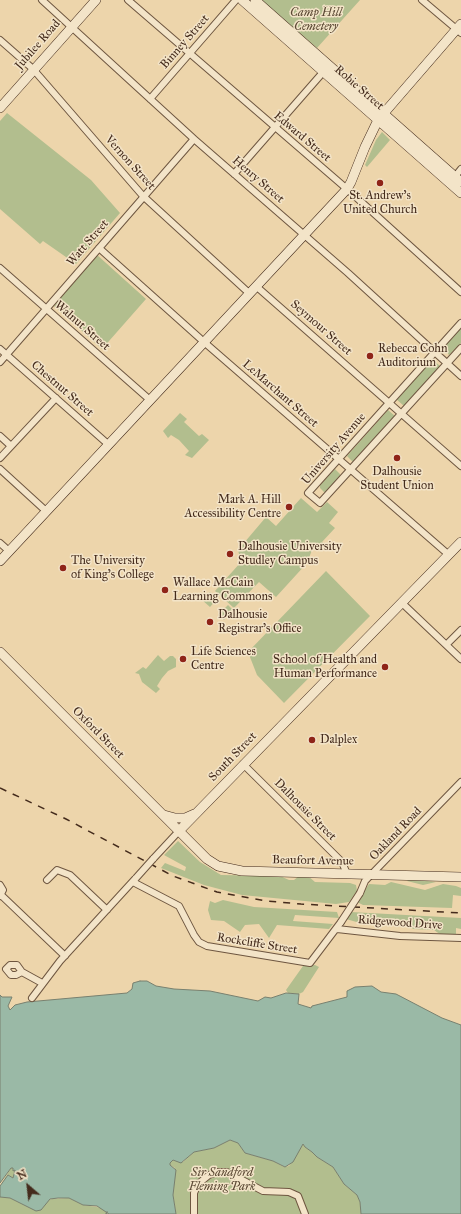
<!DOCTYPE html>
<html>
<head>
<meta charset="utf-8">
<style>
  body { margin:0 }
  #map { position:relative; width:461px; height:1214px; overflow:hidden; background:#edd5ab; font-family:"IM FELL Great Primer",serif }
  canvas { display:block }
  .north { position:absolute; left:8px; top:1166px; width:40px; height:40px; -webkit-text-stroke:3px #f3e4c8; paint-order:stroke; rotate:332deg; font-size:11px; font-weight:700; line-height:16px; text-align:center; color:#442b1c }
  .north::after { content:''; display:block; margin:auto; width:14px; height:18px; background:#442b1c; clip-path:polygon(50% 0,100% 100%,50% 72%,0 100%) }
</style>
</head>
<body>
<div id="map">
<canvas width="461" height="1214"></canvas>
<div class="north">N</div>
</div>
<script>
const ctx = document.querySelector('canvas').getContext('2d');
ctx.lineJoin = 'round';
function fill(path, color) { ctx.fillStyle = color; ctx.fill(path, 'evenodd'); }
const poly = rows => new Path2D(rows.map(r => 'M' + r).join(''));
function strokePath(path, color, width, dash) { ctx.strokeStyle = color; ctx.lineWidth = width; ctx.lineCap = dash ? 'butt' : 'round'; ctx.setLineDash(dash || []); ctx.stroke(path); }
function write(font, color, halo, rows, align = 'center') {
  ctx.font = font + ' "IM FELL Great Primer",serif'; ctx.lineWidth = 3; ctx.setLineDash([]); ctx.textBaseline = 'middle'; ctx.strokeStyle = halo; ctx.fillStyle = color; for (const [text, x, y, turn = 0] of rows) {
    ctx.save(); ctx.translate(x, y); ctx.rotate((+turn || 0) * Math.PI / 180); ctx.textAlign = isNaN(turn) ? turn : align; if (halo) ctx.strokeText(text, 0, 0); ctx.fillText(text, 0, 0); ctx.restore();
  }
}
fill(poly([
  [261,0,360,0,317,48],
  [7,113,91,180,120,213,76,264,43,241,40,244,0,209,0,121],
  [382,132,390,140,367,167,365,165,376,140],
  [96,254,146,299,102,349,54,306],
  [461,327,461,343,449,355,443,347],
  [432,359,440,366,404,406,396,399],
  [388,410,395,416,353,462,347,456],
  [180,413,187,419,184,422,199,436,202,434,209,440,192,458,185,455,189,451,179,440,171,435,168,438,163,431],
  [335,469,340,474,340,477,327,492,324,492,320,488,320,485],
  [301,498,317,512,327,502,338,512,329,523,335,528,322,542,325,545,321,550,312,550,307,563,276,597,259,582,234,608,215,591,241,562,238,550,266,517,276,526],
  [326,571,370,616,284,703,257,675,248,652],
  [210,592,217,599,210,607,202,600],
  [228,605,233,610,224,620,218,615],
  [158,655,164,661,170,656,173,656,176,659,176,667,168,671,162,678,157,686,160,689,156,693,142,682,139,674,135,673,143,667,146,669],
  [178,841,200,862,221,875,280,876,289,880,294,880,299,876,308,876,315,882,350,883,356,885,357,891,349,902,336,904,242,895,204,885,161,868,165,863,185,871,186,867,164,855],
  [409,879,436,882,423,885,407,881],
  [391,882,425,890,443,884,456,886,461,888,461,896,453,895,452,908,363,905,357,902,369,884,385,885],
  [223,900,254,907,337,912,339,918,295,915,293,921,333,924,329,929,277,925,269,938,259,924,245,925,240,932,224,921,211,920,208,910,210,901,215,903],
  [351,912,461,918,461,929,456,928,456,936,441,935,434,930,413,929,408,923,373,921,367,925,346,919],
  [315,965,319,967,303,992,299,994,288,993,286,990,303,966],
  [230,1140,238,1143,245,1153,273,1161,284,1167,289,1166,292,1162,303,1144,305,1147,312,1152,317,1157,333,1167,344,1184,357,1195,360,1202,361,1214,176,1214,173,1195,175,1168,170,1165,170,1163,173,1160,183,1162,194,1152,214,1148],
  [11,1168,13,1168,14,1171,15,1170,13,1178,8,1175,0,1186],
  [0,1197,10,1198,35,1210,40,1210,47,1201,52,1199,69,1198,83,1205,103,1208,109,1214,0,1214]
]), '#b2be8e');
const water = poly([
  [140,981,147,981,156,986,174,989,210,991,258,1001,265,997,271,998,286,993,299,994,298,1004,311,1008,312,1006,347,997,347,991,355,987,372,986,381,992,396,994,442,1018,461,1025,461,1214,361,1214,360,1202,357,1195,344,1184,333,1167,317,1157,312,1152,305,1147,303,1144,293,1162,285,1167,273,1161,245,1153,238,1143,230,1140,214,1148,194,1152,181,1163,173,1160,170,1163,170,1165,176,1170,173,1195,176,1214,109,1214,97,1206,83,1205,69,1198,58,1198,50,1199,41,1210,36,1211,10,1198,0,1197,0,1186,8,1175,13,1178,15,1170,13,1171,13,1168,11,1168,0,1183,0,995,2,997,12,997,8,1006,10,1010,15,1005,27,1002,127,993,132,989,133,983,140,981]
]);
fill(water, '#9ab9a6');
strokePath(water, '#78806f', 1);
strokePath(poly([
  [106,1214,107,1212]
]), '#78806f', 1.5);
const street = poly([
  [42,0,194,139,348,273,461,376],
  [128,0,347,189,461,292],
  [422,0,461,33],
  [0,40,33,69,143,196,250,294],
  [150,99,236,0],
  [234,174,325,70],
  [453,179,461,169],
  [99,248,204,342,449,555],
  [0,268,150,400],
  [257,287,461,466],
  [461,323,308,493,320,503,461,348],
  [0,349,109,445],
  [0,362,194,139],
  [0,436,11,446],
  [0,458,56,398],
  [0,469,46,511],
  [0,543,9,551],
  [402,603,461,659],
  [446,645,461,630],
  [243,764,342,862,347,874],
  [153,859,179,831],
  [47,880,57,870,70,875,107,910],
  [133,882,179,906,194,935,199,942,207,946,310,963,341,922],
  [0,885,3,890,0,896],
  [360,893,365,881,461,782],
  [1,895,65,956],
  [337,929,400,936,461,938],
  [22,972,16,975,11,975,6,969,10,965,17,965,22,972,42,983],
  [32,998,60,961,135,879],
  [194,1214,194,1193,198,1184,209,1175,217,1172,227,1172,263,1191,289,1192,298,1196,305,1214]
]);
const secondary = poly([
  [242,0,461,193],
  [255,0,461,182],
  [0,108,96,0],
  [0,561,347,189,351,182,365,147,378,120,461,24],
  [0,652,207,859,218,866,242,871,461,877],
  [164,815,175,818,185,818,194,814],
  [179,831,461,542]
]);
strokePath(street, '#6e5640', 8);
strokePath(secondary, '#442b1c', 10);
strokePath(street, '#f3e4c8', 6);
strokePath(secondary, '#f3e4c8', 9);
strokePath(poly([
  [0,788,66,819,173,876,217,892,266,901,301,904,461,913]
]), '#442b1c', 1.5, [7, 7]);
const streetBridge = poly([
  [136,878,153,859],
  [341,922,360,893]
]);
strokePath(streetBridge, '#6e5640', 8, []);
strokePath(streetBridge, '#f3e4c8', 6);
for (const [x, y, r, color] of [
  [380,183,4,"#8f2418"],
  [370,356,4,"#8f2418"],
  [397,458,4,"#8f2418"],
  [289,507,4,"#8f2418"],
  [230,554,4,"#8f2418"],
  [63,568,4,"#8f2418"],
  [165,590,4,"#8f2418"],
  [210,622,4,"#8f2418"],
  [183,659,4,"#8f2418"],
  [385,667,4,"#8f2418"],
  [312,740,4,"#8f2418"]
]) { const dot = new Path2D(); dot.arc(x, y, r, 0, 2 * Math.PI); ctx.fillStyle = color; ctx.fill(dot); strokePath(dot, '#f3e4c8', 1.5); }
write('italic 12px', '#5a4833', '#f3e4c8', [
  ["Camp Hill",316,13],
  ["Cemetery",316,27],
  ["Sir Sandford",222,1173],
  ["Fleming Park",222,1187]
]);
write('12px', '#442b1c', '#f3e4c8', [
  ["Binney Street",185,42,-49],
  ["Jubilee Road",38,45,-49],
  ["Robie Street",359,88,41],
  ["Edward Street",302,137,40],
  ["Vernon Street",130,163,48],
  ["Henry Street",258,180,41],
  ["Watt Street",88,243,-49],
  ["Walnut Street",82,326,41],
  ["Seymour Street",321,328,41],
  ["Chestnut Street",62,389,41],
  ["LeMarchant Street",280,394,41],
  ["University Avenue",334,449,-49],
  ["Oxford Street",98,733,45],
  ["South Street",233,757,-46],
  ["Dalhousie Street",305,810,45],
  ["Oakland Road",396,834,-46],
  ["Beaufort Avenue",313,861,1],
  ["Ridgewood Drive",400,923,4],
  ["Rockcliffe Street",257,944,9]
]);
write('12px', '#442b1c', '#f3e4c8', [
  ["St. Andrew's",380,196,"center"],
  ["United Church",380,210,"center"],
  ["Rebecca Cohn",378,349],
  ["Auditorium",378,363],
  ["Dalhousie",397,472,"center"],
  ["Student Union",397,486,"center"],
  ["Mark A. Hill",281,500,"right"],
  ["Accessibility Centre",281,514,"right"],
  ["Dalhousie University",238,547],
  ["Studley Campus",238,561],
  ["The University",71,561],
  ["of King's College",71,575],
  ["Wallace McCain",173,583],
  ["Learning Commons",173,597],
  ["Dalhousie",218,615],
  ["Registrar's Office",218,629],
  ["Life Sciences",191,652],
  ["Centre",191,666],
  ["School of Health and",377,660,"right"],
  ["Human Performance",377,674,"right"],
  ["Dalplex",320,740]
], 'left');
</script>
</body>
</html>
